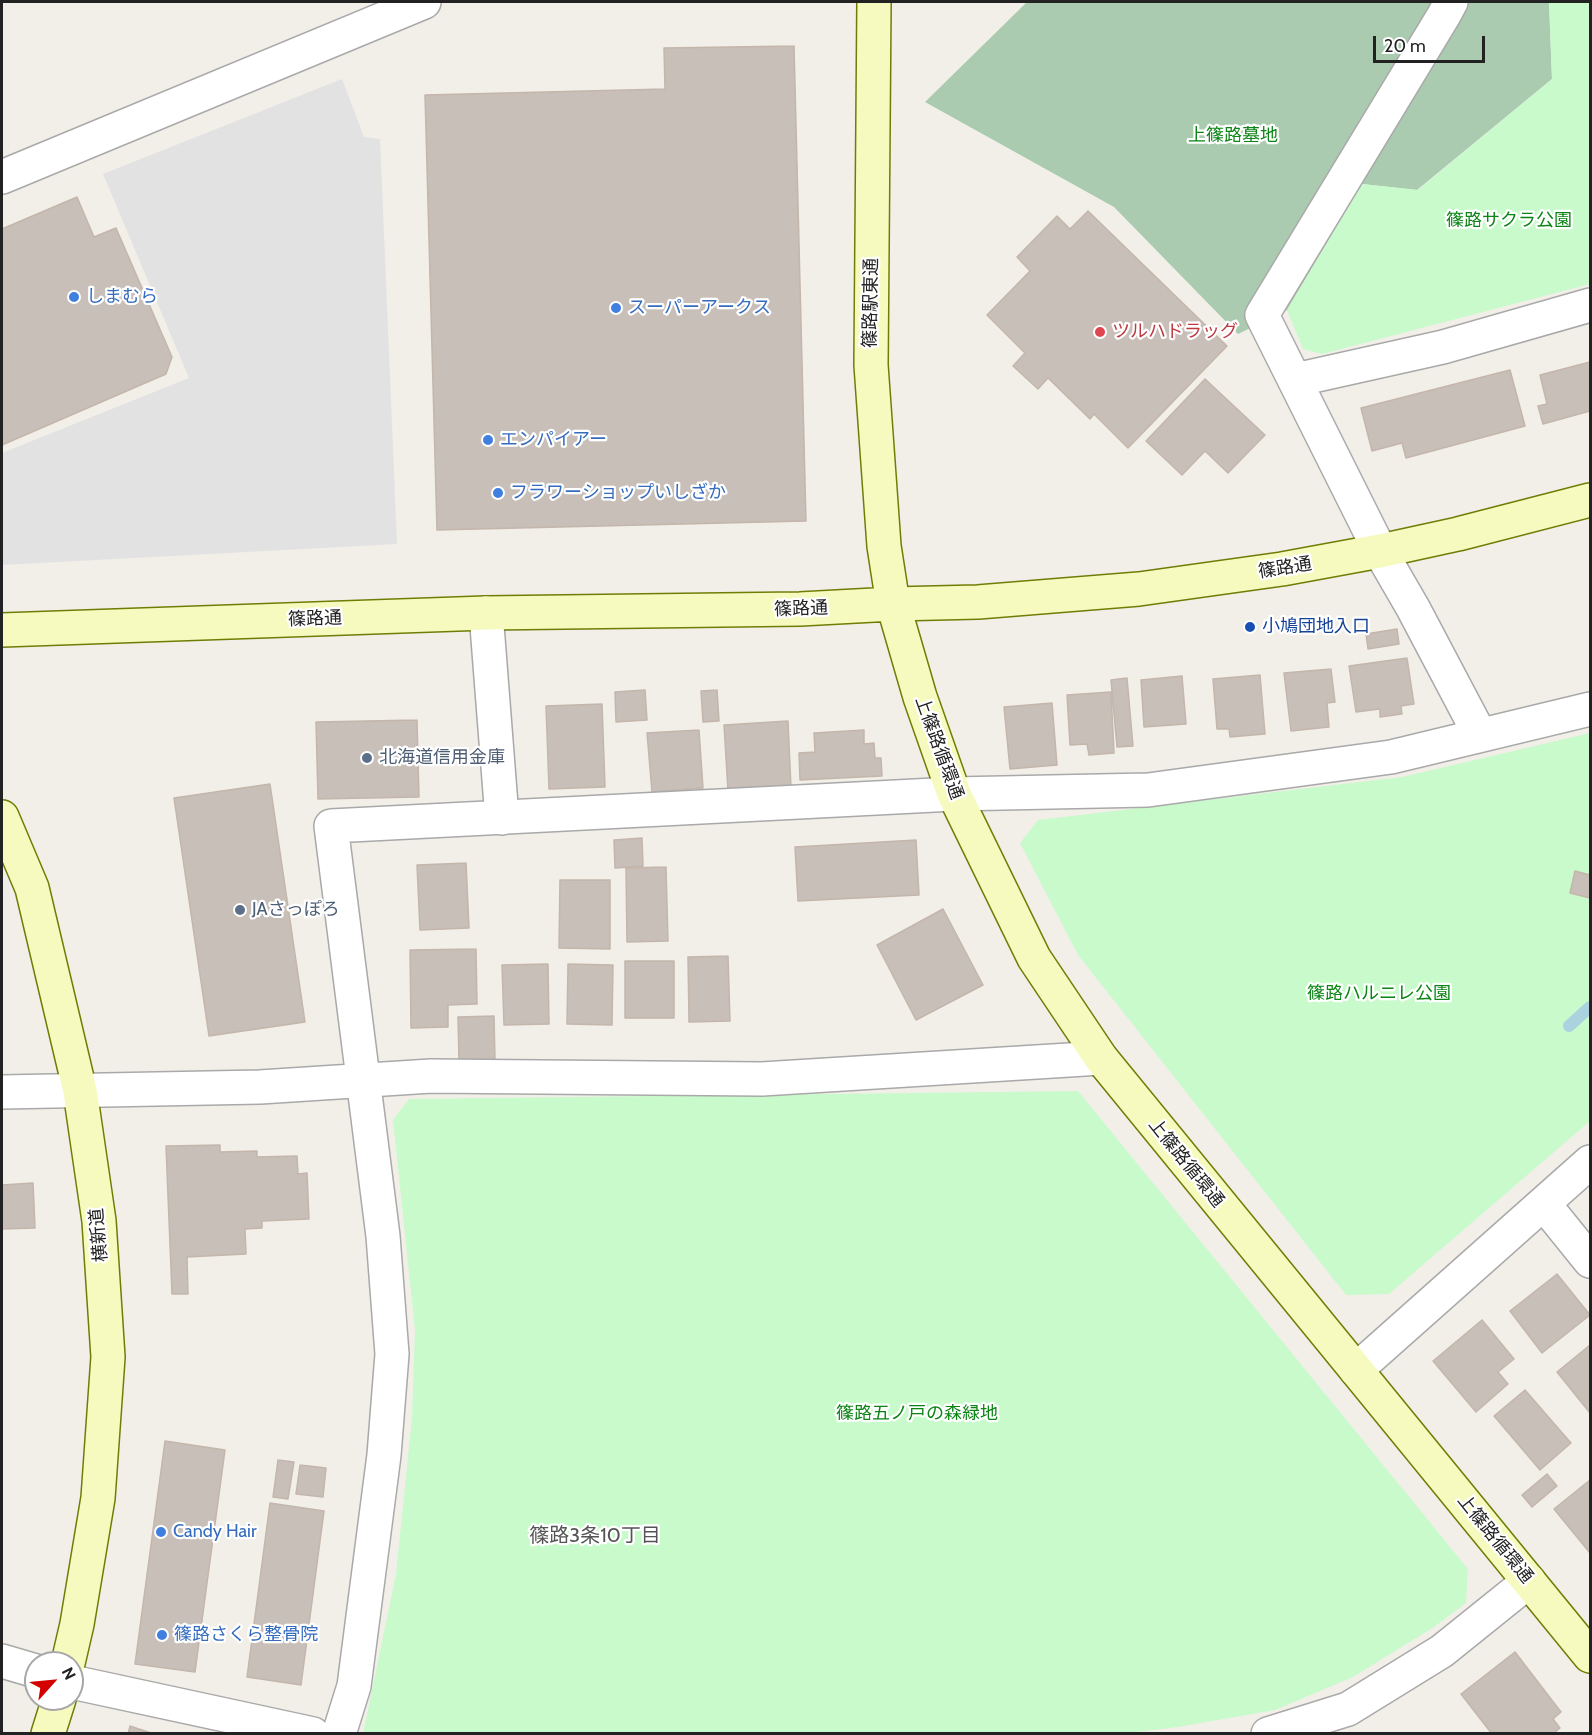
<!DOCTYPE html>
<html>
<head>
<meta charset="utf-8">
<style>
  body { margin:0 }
  #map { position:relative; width:1592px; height:1735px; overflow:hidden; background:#f2efe9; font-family:Cabin,sans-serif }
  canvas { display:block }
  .frame { position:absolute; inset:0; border:3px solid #222; pointer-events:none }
  .north { position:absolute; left:24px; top:1651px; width:60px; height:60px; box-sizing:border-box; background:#fff; border:2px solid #a7a7a7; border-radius:50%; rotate:63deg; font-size:16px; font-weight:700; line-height:24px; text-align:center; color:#222 }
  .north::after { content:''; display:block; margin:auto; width:21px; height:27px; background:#d40000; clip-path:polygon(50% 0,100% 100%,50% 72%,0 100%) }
  .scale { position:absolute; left:1373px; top:36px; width:112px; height:27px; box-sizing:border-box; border:3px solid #222; border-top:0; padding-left:8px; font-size:18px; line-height:21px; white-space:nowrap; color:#222; -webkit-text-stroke:4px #fff; paint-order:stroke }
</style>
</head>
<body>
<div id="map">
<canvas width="1592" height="1735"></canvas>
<div class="frame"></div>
<div class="north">N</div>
<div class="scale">20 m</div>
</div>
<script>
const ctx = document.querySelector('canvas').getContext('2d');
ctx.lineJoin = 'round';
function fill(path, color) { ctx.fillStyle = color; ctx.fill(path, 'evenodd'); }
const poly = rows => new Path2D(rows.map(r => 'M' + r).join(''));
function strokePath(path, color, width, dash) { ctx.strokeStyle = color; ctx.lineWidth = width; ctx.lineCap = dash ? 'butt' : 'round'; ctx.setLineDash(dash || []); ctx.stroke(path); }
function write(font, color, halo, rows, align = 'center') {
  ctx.font = font + ' Cabin,"Noto Sans JP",sans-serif'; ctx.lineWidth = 4.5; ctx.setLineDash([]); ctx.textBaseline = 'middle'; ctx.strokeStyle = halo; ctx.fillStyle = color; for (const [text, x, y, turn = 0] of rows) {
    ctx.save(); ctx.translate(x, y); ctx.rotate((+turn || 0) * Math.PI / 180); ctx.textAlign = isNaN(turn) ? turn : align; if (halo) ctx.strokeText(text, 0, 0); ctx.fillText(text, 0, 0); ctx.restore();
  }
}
fill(poly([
  [1027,2,1549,2,1552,79,1417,190,1362,184,1287,310,1238,334,1114,207,925,102]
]), '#aacbaf');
fill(poly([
  [1549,2,1590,2,1590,284,1322,354,1303,349,1287,310,1362,184,1418,190,1552,79],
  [1590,733,1590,1121,1389,1294,1346,1295,1078,955,1020,843,1038,820,1402,777],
  [1078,1091,1468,1569,1466,1603,1434,1627,1353,1677,1275,1710,1178,1727,1120,1734,363,1734,396,1574,412,1418,415,1330,393,1120,409,1099]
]), '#c8facc');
fill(poly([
  [342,79,364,137,380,139,397,544,2,565,2,453,189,378,103,174]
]), '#e2e2e2');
strokePath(poly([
  [1569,1026,1590,1007]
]), '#aad3df', 12);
const building = poly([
  [794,46,806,521,437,530,425,95,665,89,664,48,794,46],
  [77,197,94,237,116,228,172,357,166,374,2,445,2,229,77,197],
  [1088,211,1227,346,1128,448,1094,414,1090,419,1048,378,1038,389,1013,366,1025,353,987,315,1030,271,1017,257,1057,216,1070,229,1088,211],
  [1590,362,1590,411,1543,424,1538,406,1547,404,1540,375,1590,362],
  [1510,370,1525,426,1406,458,1402,443,1372,451,1361,408,1510,370],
  [1205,379,1265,435,1228,473,1205,451,1182,475,1146,441,1205,379],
  [1397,629,1399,644,1368,649,1366,634,1397,629],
  [1407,658,1414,704,1401,706,1402,714,1380,717,1380,709,1356,712,1349,666,1407,658],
  [1331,669,1335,702,1327,703,1329,727,1291,731,1284,673,1331,669],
  [1260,675,1265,734,1230,737,1229,729,1217,729,1213,679,1260,675],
  [1182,676,1186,724,1144,727,1141,680,1182,676],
  [1127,678,1133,746,1117,747,1111,680,1127,678],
  [645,690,647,720,616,722,615,692,645,690],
  [717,690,719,721,703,722,701,691,717,690],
  [1111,692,1114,753,1089,755,1087,744,1070,745,1067,695,1111,692],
  [1052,703,1057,765,1010,769,1004,707,1052,703],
  [602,704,605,787,549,789,546,706,602,704],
  [417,720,419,797,318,799,316,722,417,720],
  [788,721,791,788,728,791,724,725,788,721],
  [699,730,703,788,652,792,647,733,699,730],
  [864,730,864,744,874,743,875,758,881,758,882,776,800,780,799,753,815,752,814,733,864,730],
  [270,784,305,1022,209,1036,174,798,270,784],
  [642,838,643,866,615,868,614,840,642,838],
  [916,840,919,895,798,901,795,847,916,840],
  [466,863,469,928,420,930,417,865,466,863],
  [666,867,668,941,627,942,626,868,666,867],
  [1575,871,1590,875,1590,898,1570,893,1575,871],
  [560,880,610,880,610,949,559,948,560,880],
  [943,909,983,985,916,1020,877,945,943,909],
  [476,949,477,1004,448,1005,448,1027,411,1028,410,950,476,949],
  [728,956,730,1021,689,1022,688,957,728,956],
  [625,961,674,961,674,1018,625,1018,625,961],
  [548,964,549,1024,504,1025,502,965,548,964],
  [568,964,613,965,612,1025,567,1024,568,964],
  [494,1016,495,1061,459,1061,458,1017,494,1016],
  [220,1145,220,1152,257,1151,257,1157,297,1156,298,1174,307,1173,309,1219,262,1221,262,1228,245,1229,246,1254,187,1257,188,1294,172,1294,166,1146,220,1145],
  [33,1183,35,1228,2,1229,2,1185,33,1183],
  [1557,1274,1590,1315,1542,1353,1510,1311,1557,1274],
  [1482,1320,1514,1359,1498,1372,1508,1384,1476,1412,1433,1361,1482,1320],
  [1590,1345,1590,1413,1557,1372,1590,1345],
  [1525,1390,1571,1443,1540,1470,1494,1416,1525,1390],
  [165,1441,225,1450,195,1672,135,1664,165,1441],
  [278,1460,294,1462,288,1499,273,1497,278,1460],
  [300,1465,326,1468,323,1497,296,1494,300,1465],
  [1547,1474,1557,1486,1532,1507,1522,1495,1547,1474],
  [1590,1480,1590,1553,1554,1509,1590,1480],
  [270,1503,324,1511,301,1685,247,1677,270,1503],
  [1515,1652,1561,1712,1553,1719,1560,1728,1553,1734,1492,1734,1461,1694,1515,1652],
  [130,1726,154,1734,128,1734,130,1726]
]);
fill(building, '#c7bfb8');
strokePath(building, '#c4b6ab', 1.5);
const street = poly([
  [1451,2,1444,15,1262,315,1380,551,1413,608,1480,735],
  [2,177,424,2],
  [1295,380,1443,347,1590,305],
  [486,613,502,818],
  [2,1092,260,1087,431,1076,762,1079,1101,1058],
  [1544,1204,1590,1261],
  [1356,1370,1590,1162],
  [2,1661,36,1671],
  [72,1682,313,1734],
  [339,1734,354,1686,384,1455,392,1354,383,1236,331,826,954,794,1148,790,1391,757,1590,709],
  [1268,1734,1348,1709,1442,1651,1529,1581]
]);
const secondary = poly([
  [874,2,871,365,884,546,893,604,920,697,954,794,1034,958,1101,1058,1590,1656],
  [2,630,486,613,800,609,893,604,978,602,1139,589,1282,569,1380,551,1458,534,1590,500],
  [2,817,32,888,80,1091,99,1221,108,1357,98,1498,77,1624,68,1663],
  [48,1734,59,1699]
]);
strokePath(street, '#a9a9a9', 36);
strokePath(secondary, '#707d05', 36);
strokePath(street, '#fff', 33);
strokePath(secondary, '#f7fabf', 33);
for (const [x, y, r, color] of [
  [74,297,6,"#3f7fe0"],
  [616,308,6,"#3f7fe0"],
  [1100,332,6,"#e0444e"],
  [488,440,6,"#3f7fe0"],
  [498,493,6,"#3f7fe0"],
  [1250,627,6,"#1a4fb4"],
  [367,758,6,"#5c6f8a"],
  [240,910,6,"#5c6f8a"],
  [161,1532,6,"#3f7fe0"],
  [162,1635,6,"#3f7fe0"]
]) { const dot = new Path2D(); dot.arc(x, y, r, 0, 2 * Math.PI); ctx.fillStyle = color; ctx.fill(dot); strokePath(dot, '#fff', 2); }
write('18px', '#0c8416', '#fff', [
  ["上篠路墓地",1233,136],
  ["篠路サクラ公園",1509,221],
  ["篠路ハルニレ公園",1379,994],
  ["篠路五ノ戸の森緑地",917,1414]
]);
write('18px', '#366cbe', '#fff', [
  ["しまむら",86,297],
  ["スーパーアークス",628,308],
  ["エンパイアー",500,440],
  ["フラワーショップいしざか",510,493],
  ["Candy Hair",173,1532],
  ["篠路さくら整骨院",174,1635]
], 'left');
write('18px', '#222', '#fff', [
  ["篠路駅東通",871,303,-89],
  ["篠路通",1285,568,-9],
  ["篠路通",801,609,-2],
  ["篠路通",315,619,-2],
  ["上篠路循環通",939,748,70],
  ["上篠路循環通",1186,1163,51],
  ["横新道",99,1235,-95],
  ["上篠路循環通",1495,1539,51]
]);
write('18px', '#be3a42', '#fff', [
  ["ツルハドラッグ",1112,332]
], 'left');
write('18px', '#164399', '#fff', [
  ["小鳩団地入口",1262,627]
], 'left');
write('18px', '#4e5e75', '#fff', [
  ["北海道信用金庫",379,758],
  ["JAさっぽろ",252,910]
], 'left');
write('20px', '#555', '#fff', [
  ["篠路3条10丁目",595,1536]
]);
</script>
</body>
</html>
